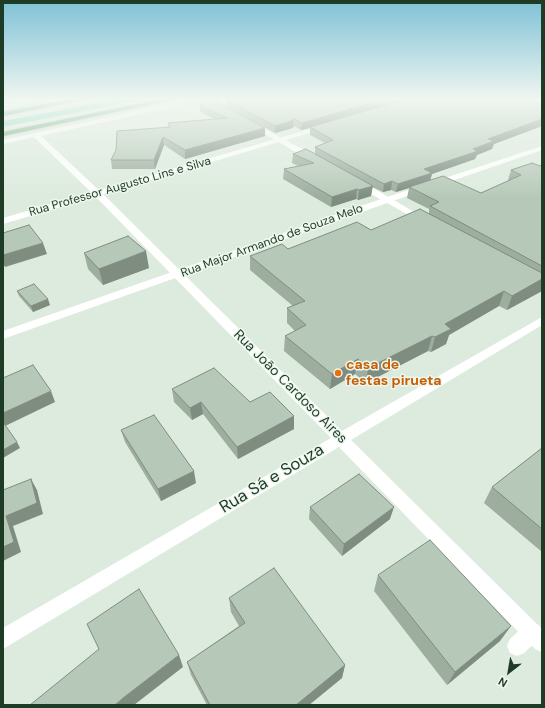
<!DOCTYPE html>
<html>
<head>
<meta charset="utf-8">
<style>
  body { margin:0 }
  #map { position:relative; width:545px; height:708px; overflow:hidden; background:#ddebde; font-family:"DM Sans",sans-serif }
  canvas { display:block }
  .frame { position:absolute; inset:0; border:4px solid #1e3b25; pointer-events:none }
  .north { position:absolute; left:489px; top:652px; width:40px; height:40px; -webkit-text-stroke:3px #eef7ee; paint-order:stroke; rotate:211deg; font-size:11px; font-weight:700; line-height:16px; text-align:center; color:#1e3b25 }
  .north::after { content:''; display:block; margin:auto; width:14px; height:18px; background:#1e3b25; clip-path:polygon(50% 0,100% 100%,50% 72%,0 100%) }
</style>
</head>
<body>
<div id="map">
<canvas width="545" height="708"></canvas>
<div class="frame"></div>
<div class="north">N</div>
</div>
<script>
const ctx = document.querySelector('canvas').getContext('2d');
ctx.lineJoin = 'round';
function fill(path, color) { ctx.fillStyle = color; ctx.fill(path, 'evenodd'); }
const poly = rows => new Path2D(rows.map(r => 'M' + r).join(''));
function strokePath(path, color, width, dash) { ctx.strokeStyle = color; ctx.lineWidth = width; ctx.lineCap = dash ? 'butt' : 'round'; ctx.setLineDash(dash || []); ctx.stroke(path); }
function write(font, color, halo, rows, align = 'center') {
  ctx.font = font + ' "DM Sans",sans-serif'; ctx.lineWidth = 3; ctx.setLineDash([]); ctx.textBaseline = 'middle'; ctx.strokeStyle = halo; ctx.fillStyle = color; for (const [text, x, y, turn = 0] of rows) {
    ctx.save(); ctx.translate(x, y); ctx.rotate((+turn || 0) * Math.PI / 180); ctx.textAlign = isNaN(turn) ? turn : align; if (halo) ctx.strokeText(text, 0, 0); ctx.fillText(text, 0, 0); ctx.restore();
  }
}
fill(poly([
  [119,99,145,99,3,127,3,121]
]), '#80d5ba');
const primary = poly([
  [73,99,86,99,3,116,3,112,73,99],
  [163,99,175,99,3,136,3,132,163,99]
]);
strokePath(primary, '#c0c8c2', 2);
fill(poly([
  [324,125,327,127,326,128,3,224,3,218,324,125],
  [542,146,542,150,390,202,3,339,3,331,384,198,542,146],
  [532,623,539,625,541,632,539,639,524,653,517,656,510,653,507,646,510,639,525,625,532,623]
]), '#fff');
fill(poly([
  [38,99,51,99,3,109,3,105,38,99],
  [192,99,210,99,228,110,223,111,204,100,41,136,101,192,342,431,542,317,542,325,351,440,542,629,542,652,535,649,339,447,3,649,3,628,331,438,95,196,34,137,3,144,3,140,192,99],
  [252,122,317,157,318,159,317,161,311,161,250,125,250,123,252,122],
  [355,181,361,181,428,220,424,223,421,222,355,185,355,181]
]), '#fff');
fill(primary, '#5ea471');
fill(poly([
  [226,99,542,103,542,126,494,144,492,149,477,155,475,159,432,174,430,180,481,193,508,181,508,180,511,170,542,165,542,291,507,310,499,306,449,335,446,344,431,352,428,351,366,383,355,374,330,389,284,351,285,336,295,331,287,323,287,308,293,306,250,270,250,256,288,249,371,230,429,213,429,209,407,198,409,188,396,192,391,190,383,192,372,187,371,196,358,200,356,199,331,207,283,179,284,169,298,166,292,163,293,154,315,154,315,147,325,143,310,135,310,128,301,130,294,126,293,128,275,133,226,106],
  [200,105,265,136,185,159,164,145,155,169,112,169,111,160,169,127,168,123,214,119,200,112],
  [84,253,149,268,103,285,88,269],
  [17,291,50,305,33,312,19,296],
  [172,389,250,402,294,416,294,429,238,459,203,414,192,420,174,402],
  [121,430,196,483,161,501,125,442],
  [542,448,542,552,484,503,492,487],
  [310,507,390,519,342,556,309,519],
  [378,575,500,641,447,685,374,591],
  [229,598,345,665,342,678,309,705,207,705,191,675,187,662,239,626,231,612]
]), '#9dad9e');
fill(poly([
  [385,99,409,99,310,127,310,128,301,130,302,123],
  [542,119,542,126,494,144,492,149,477,155,475,159,432,174,430,181,409,187,409,188,396,192,398,184,424,169,473,149,488,139],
  [294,120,293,128,275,133,275,126],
  [265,128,265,136,185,159,185,150],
  [163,137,164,145,155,169,154,160],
  [392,181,391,190,383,192,384,184],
  [373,186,371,196,358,200,359,190],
  [357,189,356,199,331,207,332,197],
  [43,243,47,254,5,267,3,263,3,255],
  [146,251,149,268,103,285,99,269],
  [542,279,542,291,507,310,512,296],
  [504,291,499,306,449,335,446,344,431,352,435,337,445,324],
  [48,299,50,305,33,312,31,306],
  [432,336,428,351,366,383,368,368],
  [358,359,355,374,330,389,332,374],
  [51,391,55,402,3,427,3,413],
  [201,402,203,414,192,420,190,408],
  [294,416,294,429,238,459,237,447],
  [17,442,20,448,3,458,3,450],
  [194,471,196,483,161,501,158,489],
  [31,479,37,490,43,514,13,526,21,552,3,561,3,547,6,516],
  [394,507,390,519,342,556,344,544],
  [511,626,500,641,447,685,455,672],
  [179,655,183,667,134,705,115,705,123,698],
  [345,665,342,678,309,705,296,705]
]), '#7f8d81');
const building = poly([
  [226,99,385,99,302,123,293,118,294,120,275,126,226,99],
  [407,99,530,99,542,103,542,119,488,139,494,141,473,149,478,151,424,169,432,173,398,184,392,181,384,184,315,147,333,140,310,127,407,99],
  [216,101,265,128,185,150,163,137,154,160,111,160,116,150,117,131,170,127,168,123,227,118,200,105,216,101],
  [306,149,373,186,359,190,357,189,332,197,284,169,314,163,293,154,306,149],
  [532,163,540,166,542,165,542,266,430,206,439,202,409,187,443,176,481,193,521,175,511,170,532,163],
  [420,209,542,273,542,279,512,296,504,291,445,324,451,329,435,337,432,336,368,368,358,359,332,374,285,336,306,325,287,308,305,301,250,256,282,244,288,249,357,222,371,230,420,209],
  [29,225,43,243,3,255,3,233,29,225],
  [128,236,146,251,99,269,84,253,128,236],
  [34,284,48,299,31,306,17,291,34,284],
  [33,365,51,391,3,413,3,378,33,365],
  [214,368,250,402,270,392,294,416,237,447,201,402,190,408,172,389,214,368],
  [154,415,194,471,158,489,121,430,154,415],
  [3,422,17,442,3,450,3,422],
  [542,448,542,529,492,487,542,448],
  [359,474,394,507,344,544,310,507,359,474],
  [31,479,37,503,6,516,14,542,3,547,3,490,31,479],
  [430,540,511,626,455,672,378,575,430,540],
  [274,568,345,665,296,705,210,705,187,662,245,623,229,598,274,568],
  [139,589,179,655,123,698,115,705,30,705,99,649,87,624,139,589]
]);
fill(building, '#b6c9b8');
strokePath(building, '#7f8d81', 1);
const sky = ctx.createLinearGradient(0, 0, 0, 198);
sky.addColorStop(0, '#7ec1d6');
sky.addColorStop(0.5, '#f0f6f0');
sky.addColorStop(1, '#f0f6f000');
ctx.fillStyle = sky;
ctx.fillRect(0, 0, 545, 198);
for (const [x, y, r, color] of [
  [338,373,4,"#e8710a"]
]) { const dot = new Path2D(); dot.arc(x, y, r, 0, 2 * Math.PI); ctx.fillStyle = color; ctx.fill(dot); strokePath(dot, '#eef7ee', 1.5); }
write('12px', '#1e3b25', '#eef7ee', [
  ["Rua Professor Augusto Lins e Silva",120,187,-16],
  ["Rua Major Armando de Souza Melo",272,241,-20]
]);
write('bold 14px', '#c56008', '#eef7ee', [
  ["casa de",346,365],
  ["festas pirueta",346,381]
], 'left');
write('14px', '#1e3b25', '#eef7ee', [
  ["Rua João Cardoso Aires",290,387,45]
]);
write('17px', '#1e3b25', '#eef7ee', [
  ["Rua Sá e Souza",272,479,-31]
]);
</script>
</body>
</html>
